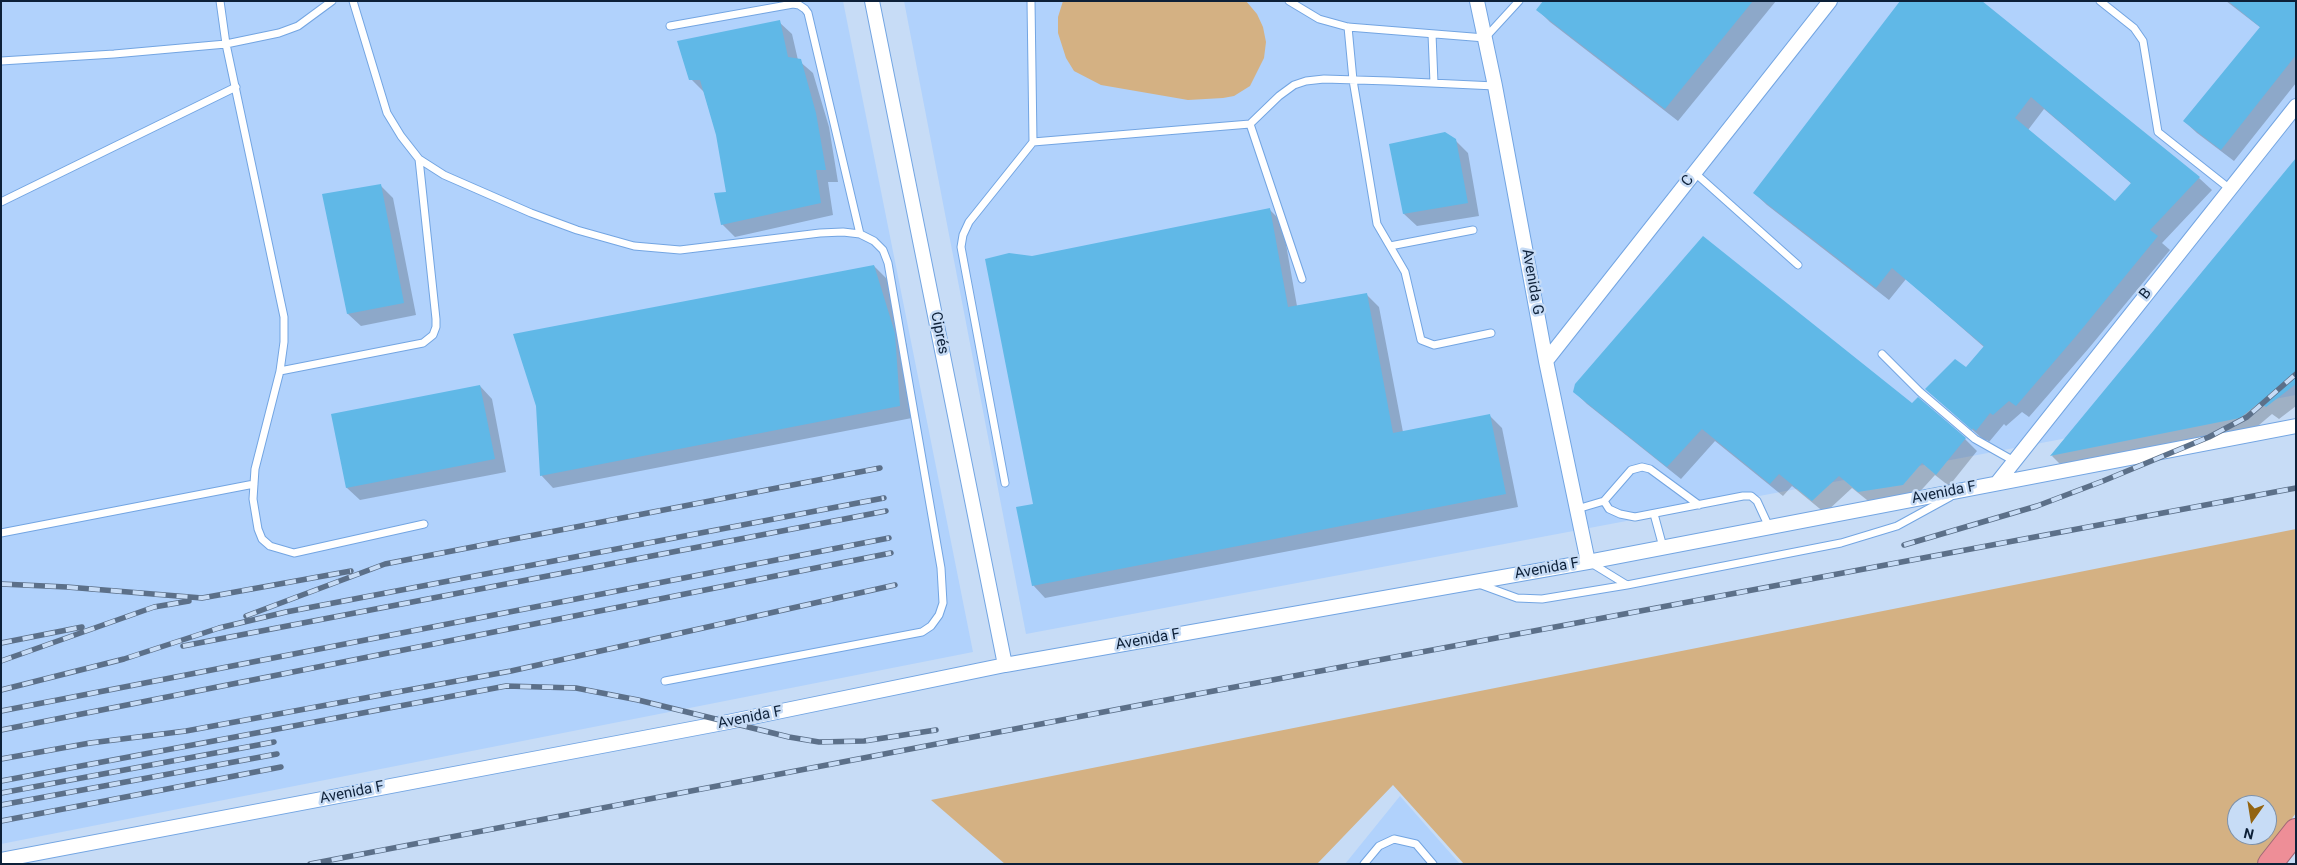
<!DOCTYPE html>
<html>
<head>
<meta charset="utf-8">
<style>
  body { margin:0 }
  #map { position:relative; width:2297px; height:865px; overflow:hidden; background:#c7dcf6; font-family:Roboto,sans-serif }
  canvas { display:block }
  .frame { position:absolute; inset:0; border:2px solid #0d2038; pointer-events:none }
  .north { position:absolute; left:2227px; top:795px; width:50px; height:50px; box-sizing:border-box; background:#c7dcf6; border:1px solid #7d91aa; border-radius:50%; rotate:193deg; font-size:14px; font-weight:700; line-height:20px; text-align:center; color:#0d2038 }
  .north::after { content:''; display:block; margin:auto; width:18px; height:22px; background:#936412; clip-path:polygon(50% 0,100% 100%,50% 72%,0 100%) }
</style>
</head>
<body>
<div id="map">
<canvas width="2297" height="865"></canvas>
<div class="frame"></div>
<div class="north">N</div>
</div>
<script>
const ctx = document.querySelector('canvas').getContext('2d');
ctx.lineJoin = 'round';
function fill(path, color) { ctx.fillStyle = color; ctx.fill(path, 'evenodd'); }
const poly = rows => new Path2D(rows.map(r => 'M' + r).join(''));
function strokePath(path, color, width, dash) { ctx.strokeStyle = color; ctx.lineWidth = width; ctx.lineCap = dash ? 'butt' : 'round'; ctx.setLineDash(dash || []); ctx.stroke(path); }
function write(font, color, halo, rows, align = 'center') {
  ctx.font = font + ' Roboto,sans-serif'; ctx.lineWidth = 5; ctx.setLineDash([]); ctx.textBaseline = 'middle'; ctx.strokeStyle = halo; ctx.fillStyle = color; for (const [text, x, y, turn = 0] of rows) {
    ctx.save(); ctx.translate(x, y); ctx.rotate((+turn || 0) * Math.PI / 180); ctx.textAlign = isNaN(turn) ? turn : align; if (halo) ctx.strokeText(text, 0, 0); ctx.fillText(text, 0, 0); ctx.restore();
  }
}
fill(poly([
  [1,1,843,1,973,652,1,844],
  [904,1,2296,1,2296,395,1026,634],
  [1400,796,1460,864,1345,864]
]), '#b1d2fc');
fill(poly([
  [1063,1,1246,1,1257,14,1263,27,1266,42,1264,58,1250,86,1234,96,1223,98,1188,100,1101,85,1074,71,1066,58,1058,33,1058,17],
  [2296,529,2296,813,2258,864,1464,864,1393,785,1317,864,1005,864,931,800],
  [2237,805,2267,805,2267,835,2237,835]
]), '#d4b183');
fill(poly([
  [1545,1,1776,1,1678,121,1550,22,1538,10],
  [1980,1,2199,178,2212,190,2162,243,2170,250,2089,348,2029,417,2022,412,2006,426,2004,424,1989,442,1987,440,1985,441,1927,389,1967,369,1984,347,1906,279,1889,300,1767,205,1754,193],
  [2044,109,2132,184,2116,203,2028,130],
  [2226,1,2296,1,2296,83,2234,161,2197,133,2184,121,2261,28],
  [779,22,792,34,798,60,813,73,829,127,838,182,828,182,833,215,735,237,722,224,727,193,717,135,704,92,691,79],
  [1455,140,1468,153,1479,216,1417,226,1404,214,1390,145],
  [2296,160,2296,406,2279,419,2272,414,2252,431,2064,468,2052,456],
  [380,185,393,198,416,315,361,326,348,314,324,195],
  [1270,210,1282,222,1297,306,1366,294,1379,307,1403,432,1490,416,1502,428,1518,507,1045,598,1033,585,1035,505,1032,257],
  [874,266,887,279,907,346,912,418,553,488,541,475],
  [480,386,492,399,506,472,360,500,347,488,333,415],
  [1575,392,1912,405,1965,439,1977,451,1949,486,1935,475,1915,497,1872,504,1852,488,1825,513,1792,486,1783,496,1715,441,1681,479,1587,404]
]), '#0003');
fill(poly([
  [1543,1,1753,1,1665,109,1536,10],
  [1900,1,1982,1,2200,177,2150,230,2158,236,2077,335,2016,406,2009,401,1993,415,1990,413,1976,431,1973,428,1972,430,1925,389,1955,359,1966,367,1984,346,1892,268,1876,288,1753,193],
  [2031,97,2131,183,2115,201,2015,118],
  [2228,1,2296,1,2296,55,2221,150,2183,121,2260,27],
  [780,20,788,57,801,59,816,113,826,170,816,170,821,203,721,225,714,193,726,192,716,135,700,80,689,80,677,41],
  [1445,132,1456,139,1468,203,1403,214,1389,144],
  [2296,158,2296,384,2266,407,2259,403,2240,418,2050,456],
  [381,184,404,303,347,314,322,194],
  [1270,208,1288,307,1367,293,1393,433,1490,414,1506,494,1032,586,1016,507,1033,504,985,259,1009,253,1032,256],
  [1703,236,1912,403,1918,397,1966,438,1936,475,1922,463,1903,485,1858,492,1839,476,1812,501,1779,474,1770,484,1702,429,1667,467,1573,392,1575,384],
  [874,265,895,333,900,406,540,476,536,406,513,334],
  [480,385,495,459,346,488,331,414]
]), '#60b8e7');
const lane = poly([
  [220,1,226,44,284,317,284,342,280,371,255,469,253,499,258,529,262,539,270,546,294,553,424,524],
  [353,1,387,113,401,136,419,159,444,175,531,213,577,230,634,246,680,250,820,233,843,232,860,234,874,241,883,250,888,263,941,568,943,603,939,615,931,626,922,632,665,681],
  [1031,1,1033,142,1250,124,1302,279],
  [1289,1,1319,19,1348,27,1485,38,1519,1],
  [2100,1,2134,28,2143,41,2158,132,2230,189],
  [670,26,793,4,799,5,805,9,808,13,860,234],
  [1348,27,1353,80,1377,224,1405,272,1421,340,1434,345,1491,333],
  [1432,34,1434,83],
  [1,61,114,54,226,44,279,33,298,26,332,1],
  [1250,124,1279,96,1294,85,1306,81,1324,79,1389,81,1495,86],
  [1695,173,1798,265],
  [1,202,236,87],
  [1390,246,1473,230],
  [1882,354,1920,392,1975,439,2014,461],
  [280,371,423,343,433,335,436,327,436,319,419,159],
  [1005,483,961,247,963,235,969,222,1033,142],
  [1604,501,1631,470,1642,467,1650,469,1699,505],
  [1577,509,1604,501,1609,509,1620,514,1635,517,1743,496,1751,496,1757,501,1769,527],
  [1654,514,1663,547],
  [1,533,254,484],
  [1591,563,1627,585,1841,543,1897,526,1950,497],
  [1476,583,1517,598,1542,599,1627,585],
  [1364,864,1379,846,1394,839,1416,844,1433,864]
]);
const street = poly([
  [872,1,1005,665],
  [1477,1,1495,86,1546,361,1588,562],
  [1546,361,1830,1],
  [1997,483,2296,106],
  [1,860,728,722,1005,665,1588,562,2296,426]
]);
const highway = poly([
  [2270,864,2296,831]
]);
strokePath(lane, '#73a5e2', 9);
strokePath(street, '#73a5e2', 16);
strokePath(highway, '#9f6876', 26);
strokePath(lane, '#fff', 7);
strokePath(street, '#fff', 14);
strokePath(highway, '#ee8e97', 24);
const rail = poly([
  [1904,545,2037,506,2103,481,2209,437,2247,417,2296,374],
  [1,584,67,587,202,598,351,571],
  [246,616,385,564,880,468],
  [1,643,82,627],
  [183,646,886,511],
  [1,661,154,607,189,601],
  [1,690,124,659,219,628,286,612,884,498],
  [1,711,889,538],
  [1,730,891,553],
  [1,759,90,743,186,731,511,671,895,585],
  [1,781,506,686,576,688,638,700,789,737,819,742,864,741,936,730],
  [1,793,274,742],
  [1,805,277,754],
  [1,821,281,767],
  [310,864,1187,696,2296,488]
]);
strokePath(rail, '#5c7089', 5.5);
strokePath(rail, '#c7dcf6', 4, [11]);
write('15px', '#0d2038', '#c7dcf6', [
  ["C",1688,181,-52],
  ["Avenida G",1532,282,80],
  ["B",2146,294,-52],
  ["Ciprés",939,333,79],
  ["Avenida F",1944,493,-11],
  ["Avenida F",1547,569,-10],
  ["Avenida F",1148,640,-10],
  ["Avenida F",750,718,-11],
  ["Avenida F",352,793,-11]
]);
</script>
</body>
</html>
